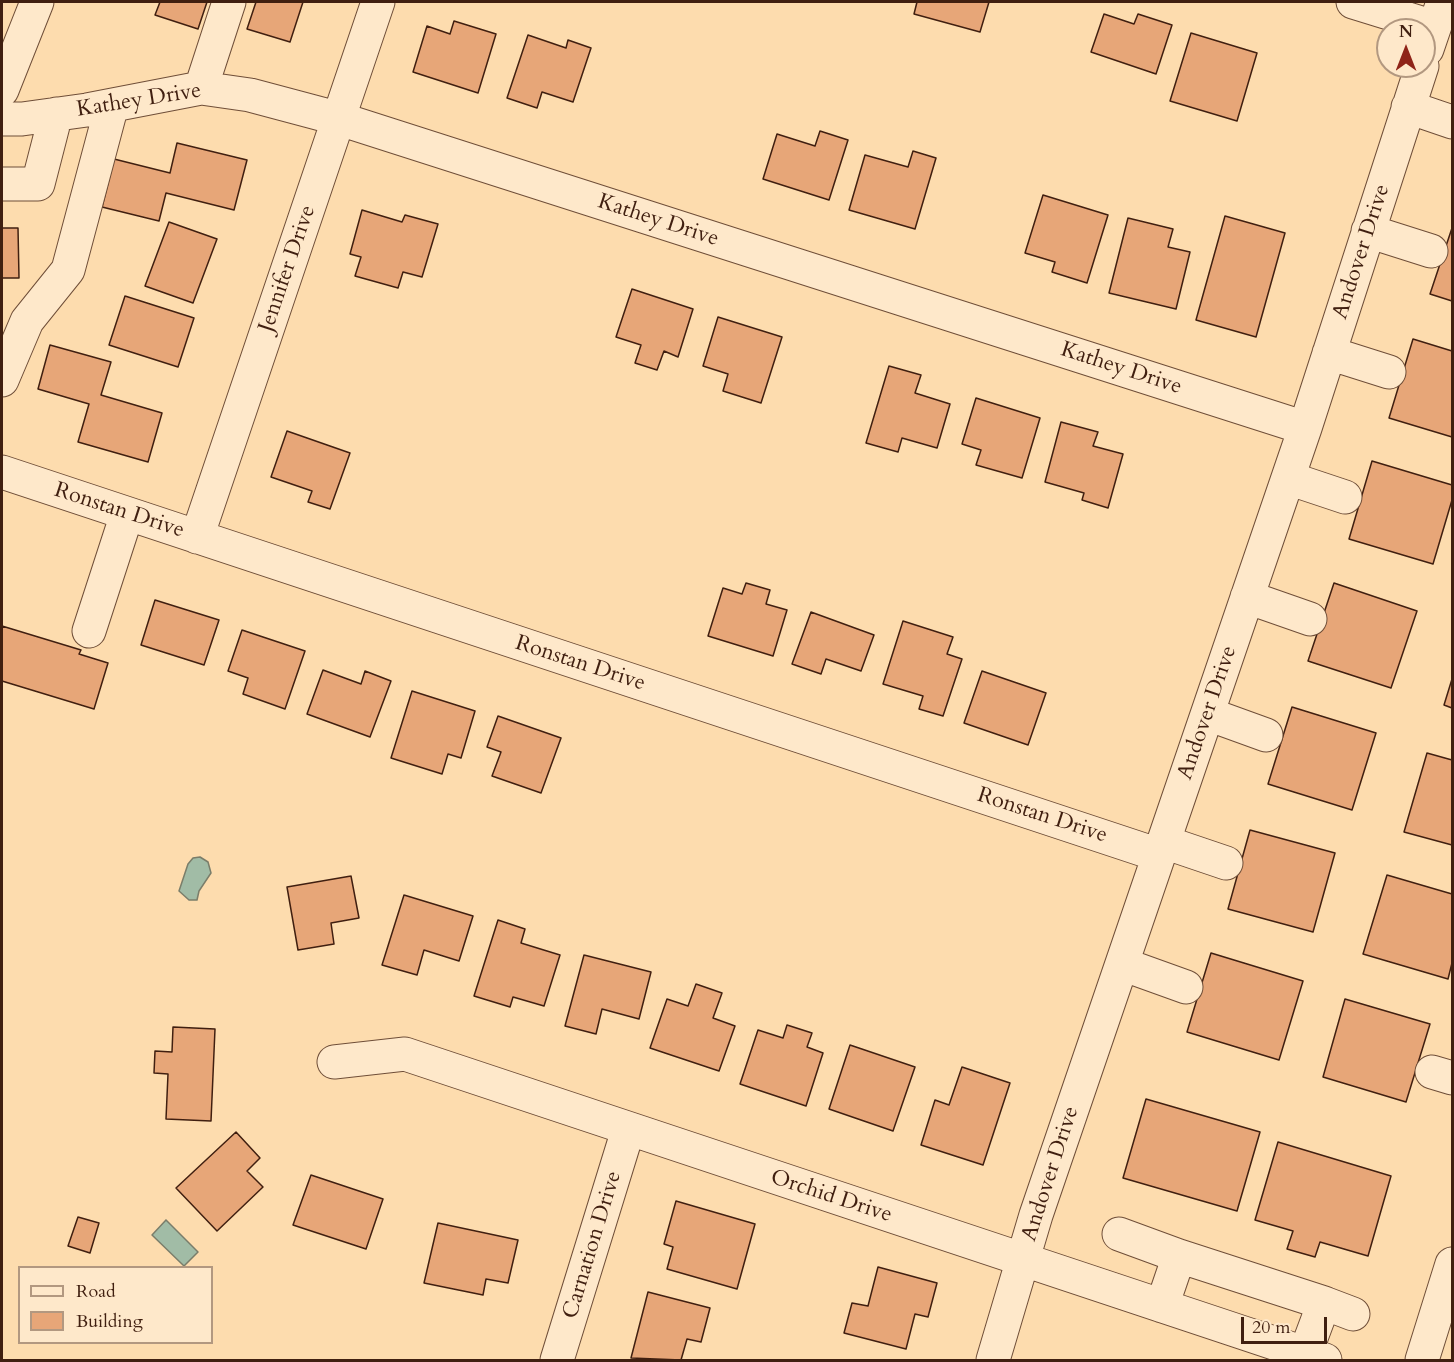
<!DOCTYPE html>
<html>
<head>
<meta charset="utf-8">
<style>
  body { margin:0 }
  #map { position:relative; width:1454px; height:1362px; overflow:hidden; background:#fddcae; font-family:Cardo,serif }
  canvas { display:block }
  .frame { position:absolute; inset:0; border:3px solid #401f10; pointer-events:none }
  .legend { position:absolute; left:18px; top:1266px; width:195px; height:78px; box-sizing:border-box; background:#fee8ca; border:2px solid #b29880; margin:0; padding:8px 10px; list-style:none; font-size:18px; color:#401f10 }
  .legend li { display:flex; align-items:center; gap:12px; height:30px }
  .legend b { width:30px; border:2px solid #b29880 }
  .north { position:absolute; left:1376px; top:18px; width:60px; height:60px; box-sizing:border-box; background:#fee8ca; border:2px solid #b29880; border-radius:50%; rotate:0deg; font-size:16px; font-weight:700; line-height:24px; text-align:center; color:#401f10 }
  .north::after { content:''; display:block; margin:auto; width:21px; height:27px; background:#8f2418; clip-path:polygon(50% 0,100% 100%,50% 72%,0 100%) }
  .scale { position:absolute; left:1241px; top:1317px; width:86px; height:27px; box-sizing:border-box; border:3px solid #401f10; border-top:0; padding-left:8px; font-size:18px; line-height:21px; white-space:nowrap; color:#401f10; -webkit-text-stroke:4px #fee8ca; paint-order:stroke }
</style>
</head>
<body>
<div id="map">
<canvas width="1454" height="1362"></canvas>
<div class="frame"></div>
<ul class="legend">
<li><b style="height:8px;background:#fee8ca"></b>Road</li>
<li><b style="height:16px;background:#e7a678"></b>Building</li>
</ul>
<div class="north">N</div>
<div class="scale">20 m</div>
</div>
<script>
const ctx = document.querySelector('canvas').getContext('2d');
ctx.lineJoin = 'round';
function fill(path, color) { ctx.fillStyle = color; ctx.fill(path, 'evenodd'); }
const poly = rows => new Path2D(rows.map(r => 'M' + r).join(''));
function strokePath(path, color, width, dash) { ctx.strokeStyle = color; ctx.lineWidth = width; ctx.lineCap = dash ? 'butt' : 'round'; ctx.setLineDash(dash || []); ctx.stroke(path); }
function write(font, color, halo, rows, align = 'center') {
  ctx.font = font + ' Cardo,serif'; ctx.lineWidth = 4.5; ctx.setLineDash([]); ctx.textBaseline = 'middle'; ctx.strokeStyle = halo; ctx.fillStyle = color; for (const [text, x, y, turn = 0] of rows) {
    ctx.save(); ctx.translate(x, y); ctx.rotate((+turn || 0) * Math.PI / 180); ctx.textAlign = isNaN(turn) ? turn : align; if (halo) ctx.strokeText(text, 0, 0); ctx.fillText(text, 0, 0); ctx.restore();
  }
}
const water = poly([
  [200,857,208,862,211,873,199,891,197,900,189,900,179,891,188,864,193,858,200,857],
  [166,1220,198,1252,184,1266,152,1235,166,1220]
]);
fill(water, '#a1bca6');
strokePath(water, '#7a7d6a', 1.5);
const building = poly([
  [160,2,207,2,198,29,155,15,160,2],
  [256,2,303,2,290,42,247,29,256,2],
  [917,2,989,2,980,32,914,14,917,2],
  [1104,14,1134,24,1138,14,1172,25,1156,74,1091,52,1104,14],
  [454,21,496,34,478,93,413,72,427,26,450,34,454,21],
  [1191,33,1257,53,1237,121,1170,101,1191,33],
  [528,35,566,48,568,40,591,48,573,102,542,92,537,108,507,98,528,35],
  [820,131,848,140,829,200,763,179,777,134,815,146,820,131],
  [177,143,247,160,234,210,166,193,159,221,102,207,114,159,170,173,177,143],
  [913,151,936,158,915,229,849,210,865,155,908,167,913,151],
  [1043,195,1108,215,1087,283,1052,272,1055,262,1025,253,1043,195],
  [362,210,402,222,405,215,438,224,422,277,403,272,398,288,355,276,361,257,350,254,362,210],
  [1225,216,1285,233,1256,337,1196,320,1225,216],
  [1128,218,1173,229,1168,247,1190,252,1176,309,1109,293,1128,218],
  [169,222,217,239,193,303,145,286,169,222],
  [2,228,18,228,19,278,2,278,2,228],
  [1452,228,1452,301,1430,294,1452,228],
  [632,289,693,309,678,357,664,351,657,370,635,363,641,345,616,337,632,289],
  [125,296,194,318,178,367,109,345,125,296],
  [718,317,782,337,761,403,723,391,728,374,703,366,718,317],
  [1413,339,1452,351,1452,437,1389,418,1413,339],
  [50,345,111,362,101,395,162,413,148,462,78,442,89,404,38,389,50,345],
  [889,366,921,375,915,393,950,404,937,448,902,438,898,452,866,443,889,366],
  [976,398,1040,418,1022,478,976,465,981,450,962,444,976,398],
  [1061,422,1098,432,1093,446,1123,454,1108,508,1082,500,1084,493,1045,482,1061,422],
  [287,431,350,453,330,509,308,502,312,491,271,477,287,431],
  [1372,461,1452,485,1452,500,1433,564,1349,539,1372,461],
  [746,583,770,590,766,604,787,610,773,656,708,636,723,588,742,594,746,583],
  [1334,583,1417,611,1391,688,1308,661,1334,583],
  [155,600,219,620,204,665,141,645,155,600],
  [811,612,874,635,861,671,826,659,821,674,792,664,811,612],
  [903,621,953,637,947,654,962,659,943,716,919,709,923,696,883,684,903,621],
  [2,626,81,650,79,654,108,663,94,709,2,681,2,626],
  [242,630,305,651,285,709,243,694,248,678,228,671,242,630],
  [323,670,361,684,365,671,391,681,370,737,307,714,323,670],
  [982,671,1046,693,1028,745,964,723,982,671],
  [1452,679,1452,708,1444,705,1452,679],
  [412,691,475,711,461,758,448,754,442,774,391,758,412,691],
  [1292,707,1376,733,1352,810,1268,784,1292,707],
  [498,716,561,738,541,793,492,776,501,752,487,747,498,716],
  [1427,753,1452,760,1452,845,1404,832,1427,753],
  [1250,830,1335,853,1313,932,1228,909,1250,830],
  [1387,875,1452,894,1452,963,1448,979,1363,954,1387,875],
  [351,876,359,918,331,923,334,944,298,950,287,887,351,876],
  [404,895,473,916,459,961,424,950,417,975,382,965,404,895],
  [498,920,525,929,521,943,560,955,544,1006,513,997,510,1007,474,996,498,920],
  [1211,953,1303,981,1279,1060,1187,1032,1211,953],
  [584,955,651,972,639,1019,602,1009,596,1034,565,1026,584,955],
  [696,984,722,993,713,1018,735,1026,719,1071,650,1048,667,999,688,1006,696,984],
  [1345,999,1430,1024,1406,1102,1323,1077,1345,999],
  [787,1025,812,1033,807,1047,823,1053,806,1106,740,1084,758,1030,783,1038,787,1025],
  [173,1027,215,1029,211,1121,166,1119,168,1074,154,1073,155,1051,172,1052,173,1027],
  [850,1045,915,1067,893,1131,829,1109,850,1045],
  [962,1067,1010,1083,983,1165,921,1145,935,1100,949,1105,962,1067],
  [1146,1099,1260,1132,1237,1211,1123,1178,1146,1099],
  [236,1132,260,1158,247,1171,263,1187,217,1231,176,1188,236,1132],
  [1278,1142,1391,1176,1368,1256,1320,1242,1315,1257,1287,1249,1293,1231,1255,1220,1278,1142],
  [311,1175,383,1199,366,1249,293,1225,311,1175],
  [676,1201,755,1224,737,1289,667,1269,673,1247,664,1244,676,1201],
  [78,1217,99,1223,90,1253,68,1246,78,1217],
  [438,1223,518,1240,508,1283,486,1279,483,1295,424,1283,438,1223],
  [878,1267,937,1283,928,1317,915,1314,906,1349,844,1333,852,1303,868,1306,878,1267],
  [648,1292,710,1308,701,1342,687,1339,681,1360,631,1358,648,1292]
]);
fill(building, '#e7a678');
strokePath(building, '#401f10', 1.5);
const minor = poly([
  [1353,2,1434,27],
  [1427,49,1443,2],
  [201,88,229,2],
  [2,90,37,2],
  [1408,107,1452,122],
  [2,119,22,119,87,110,201,88,250,95,340,119,1305,428],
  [2,184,38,184,56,114],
  [1368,231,1431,251],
  [1329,353,1389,372],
  [2,380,27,321,68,270,112,105],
  [2,472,1159,855],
  [1288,478,1345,497],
  [197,537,378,2],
  [1247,597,1310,619],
  [89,631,127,514],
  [1208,714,1266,735],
  [1164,842,1226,863],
  [1122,964,1186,987],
  [334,1062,405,1054,1325,1360],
  [1432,1072,1452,1078],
  [1119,1234,1179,1256],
  [1324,1303,1353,1314],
  [1162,1306,1179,1256,1324,1303,1305,1354],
  [557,1360,628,1130],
  [993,1360,1036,1215,1305,428,1422,66],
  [1422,1360,1452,1264]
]);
strokePath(minor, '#6f4e38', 35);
strokePath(minor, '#fee8ca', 33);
write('22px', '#401f10', '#fee8ca', [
  ["Kathey Drive",139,101,-9],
  ["Kathey Drive",658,221,18],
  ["Andover Drive",1362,252,-72],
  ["Jennifer Drive",288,269,-71],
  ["Kathey Drive",1121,369,18],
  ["Ronstan Drive",119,511,18],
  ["Ronstan Drive",580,664,18],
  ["Andover Drive",1208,713,-71],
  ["Ronstan Drive",1042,816,18],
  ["Andover Drive",1051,1174,-72],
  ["Orchid Drive",831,1197,18],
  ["Carnation Drive",593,1245,-73]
]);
</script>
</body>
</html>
